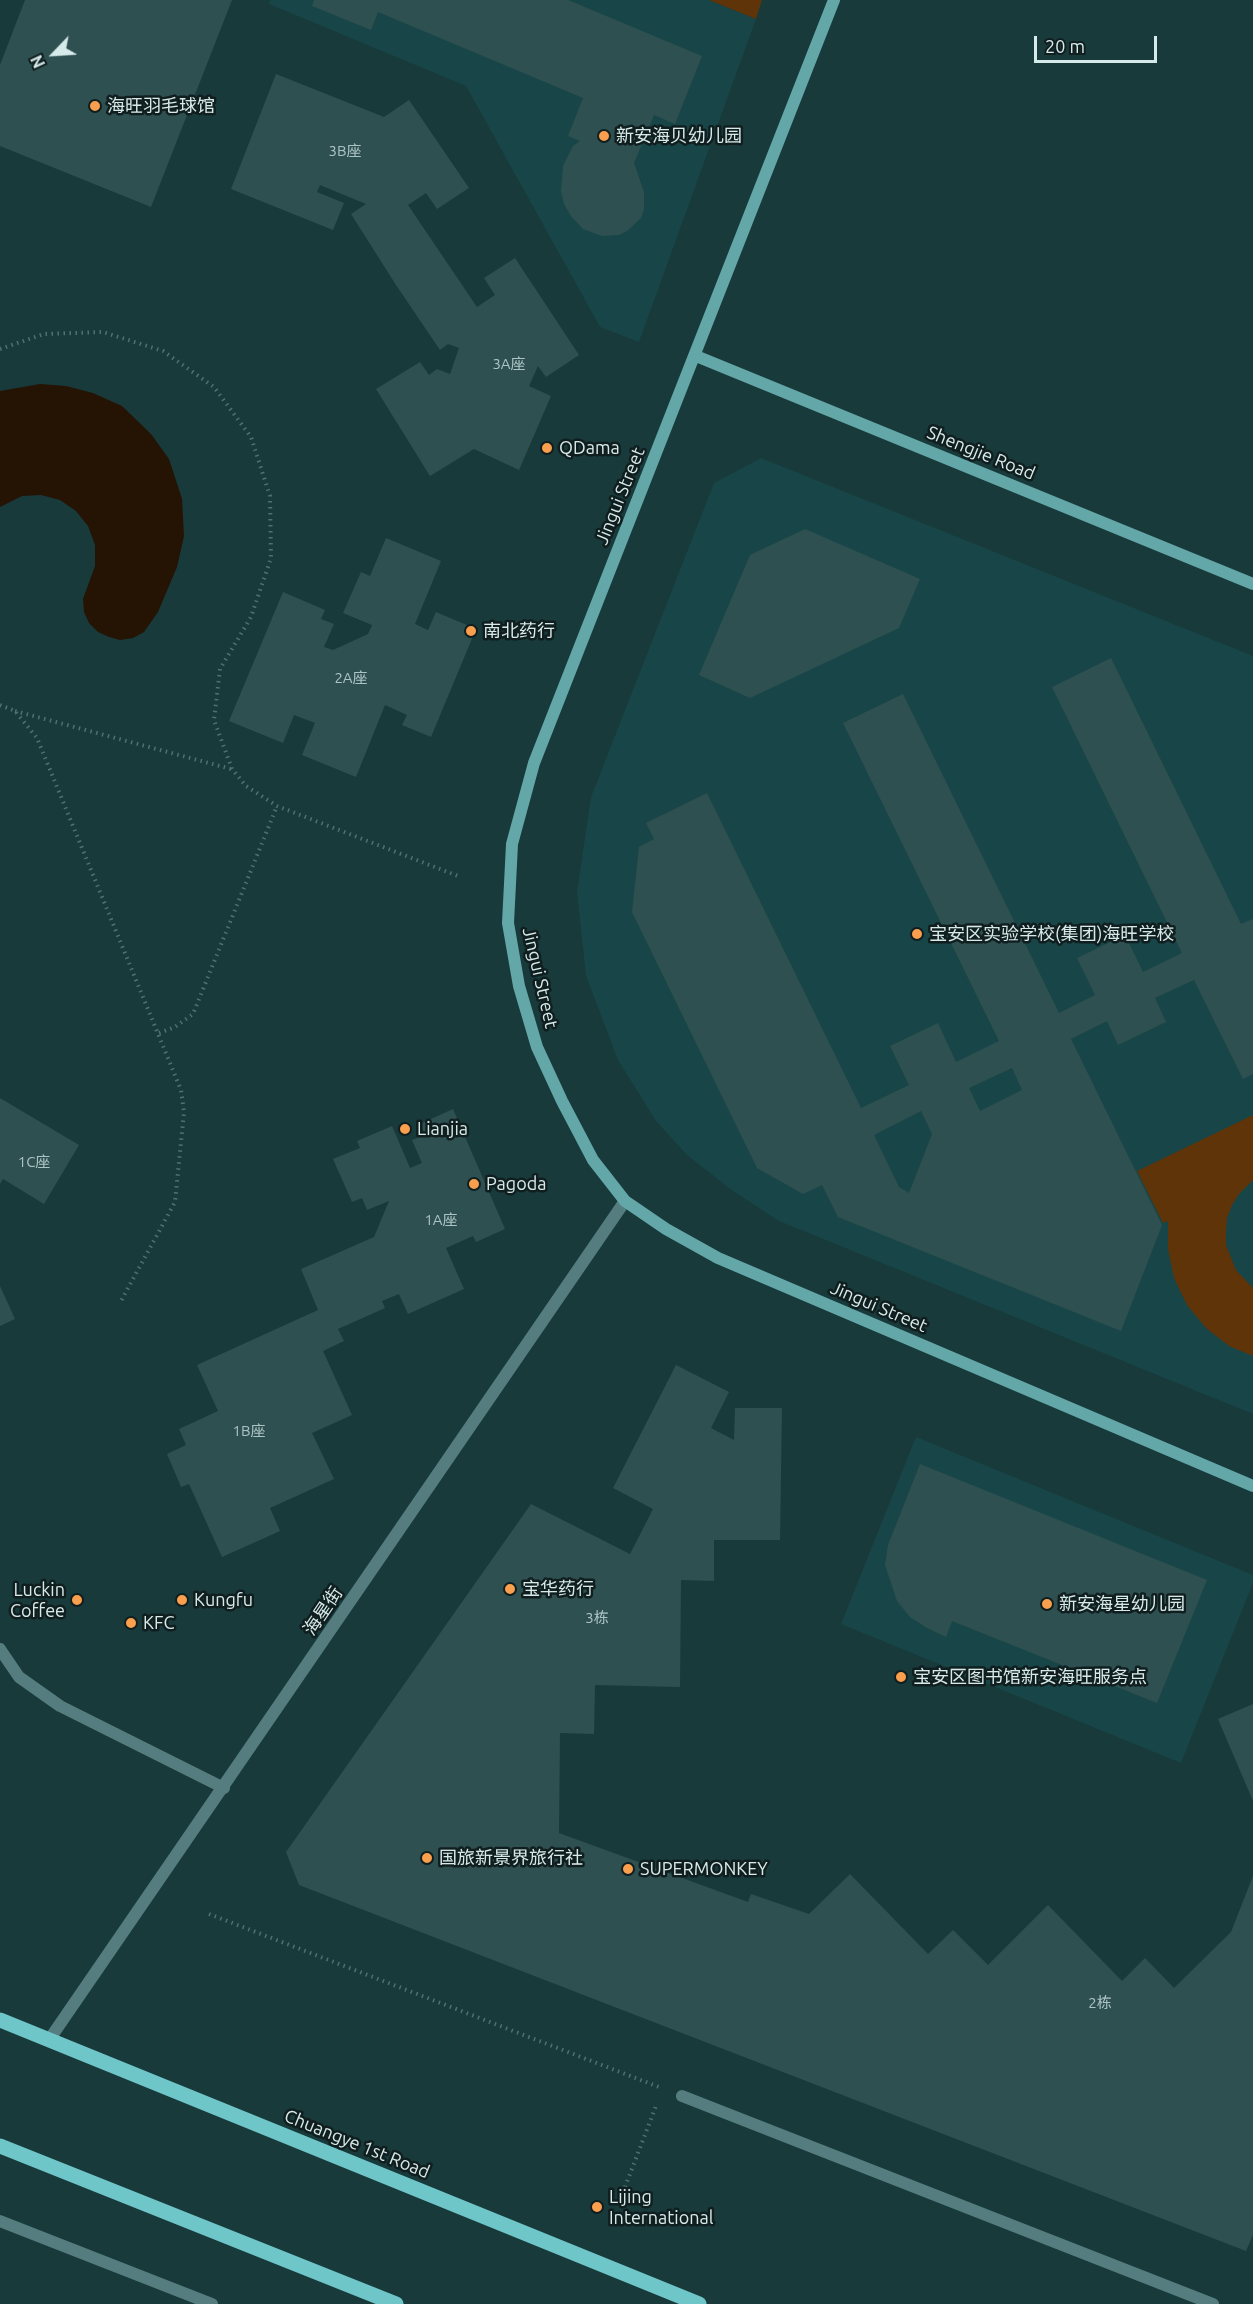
<!DOCTYPE html>
<html>
<head>
<meta charset="utf-8">
<style>
  body { margin:0 }
  #map { position:relative; width:1253px; height:2304px; overflow:hidden; background:#183a3b; font-family:Ubuntu,sans-serif }
  canvas { display:block }
  .north { position:absolute; left:24px; top:24px; width:60px; height:60px; -webkit-text-stroke:4px #101e1f; paint-order:stroke; rotate:245deg; font-size:16px; font-weight:700; line-height:24px; text-align:center; color:#d7eaea }
  .north::after { content:''; display:block; margin:auto; width:21px; height:27px; background:#d7eaea; clip-path:polygon(50% 0,100% 100%,50% 72%,0 100%) }
  .scale { position:absolute; left:1034px; top:36px; width:123px; height:27px; box-sizing:border-box; border:3px solid #d7eaea; border-top:0; padding-left:8px; font-size:18px; line-height:21px; white-space:nowrap; color:#d7eaea; -webkit-text-stroke:4px #101e1f; paint-order:stroke }
</style>
</head>
<body>
<div id="map">
<canvas width="1253" height="2304"></canvas>
<div class="north">N</div>
<div class="scale">20 m</div>
</div>
<script>
const ctx = document.querySelector('canvas').getContext('2d');
ctx.lineJoin = 'round';
function fill(path, color) { ctx.fillStyle = color; ctx.fill(path, 'evenodd'); }
const poly = rows => new Path2D(rows.map(r => 'M' + r).join(''));
function strokePath(path, color, width, dash) { ctx.strokeStyle = color; ctx.lineWidth = width; ctx.lineCap = dash ? 'butt' : 'round'; ctx.setLineDash(dash || []); ctx.stroke(path); }
function write(font, color, halo, rows, align = 'center') {
  ctx.font = font + ' Ubuntu,"Noto Sans SC",sans-serif'; ctx.lineWidth = 5; ctx.setLineDash([]); ctx.textBaseline = 'middle'; ctx.strokeStyle = halo; ctx.fillStyle = color; for (const [text, x, y, turn = 0] of rows) {
    ctx.save(); ctx.translate(x, y); ctx.rotate((+turn || 0) * Math.PI / 180); ctx.textAlign = isNaN(turn) ? turn : align; if (halo) ctx.strokeText(text, 0, 0); ctx.fillText(text, 0, 0); ctx.restore();
  }
}
fill(poly([
  [270,0,709,0,756,19,639,342,600,327,466,86,269,4],
  [761,458,1253,656,1253,1414,779,1221,733,1191,687,1155,656,1121,618,1060,586,976,577,892,591,797,714,483],
  [916,1437,1253,1575,1253,1583,1181,1763,841,1624]
]), '#184547');
fill(poly([
  [709,0,762,0,756,19],
  [1253,1115,1253,1180,1239,1194,1232,1205,1227,1218,1226,1231,1226,1245,1236,1270,1253,1288,1253,1356,1229,1346,1206,1328,1187,1305,1174,1278,1168,1249,1168,1221,1163,1223,1137,1171]
]), '#5e3408');
fill(poly([
  [40,384,66,386,93,393,122,406,151,434,169,459,182,499,184,536,177,567,158,612,144,632,133,638,120,640,109,637,98,632,89,623,84,612,83,599,95,566,95,545,88,526,76,511,60,500,41,495,22,496,0,507,0,391]
]), '#251304');
fill(poly([
  [25,0,232,0,151,207,0,146,0,65],
  [314,0,568,0,702,56,675,124,654,115,634,163,644,192,644,209,641,218,627,231,619,235,602,236,583,229,571,216,564,204,561,191,563,166,573,146,580,141,568,136,583,98,378,12,371,30,312,6],
  [276,74,384,117,409,100,469,188,437,209,426,193,408,205,477,307,495,295,484,278,515,258,579,355,546,377,538,366,529,386,551,396,519,470,474,449,430,476,376,389,420,362,429,375,437,369,450,374,459,348,448,344,440,350,396,285,351,214,366,204,320,185,317,192,344,203,333,230,231,189],
  [805,529,920,579,899,628,750,698,699,675,750,555],
  [386,538,441,561,415,624,428,630,436,612,476,629,431,737,402,725,407,715,385,705,356,777,302,755,315,723,294,715,283,743,229,721,283,592,325,610,321,619,334,624,324,647,333,650,368,634,372,625,343,613,361,572,370,576],
  [1111,658,1241,924,1253,919,1253,1074,1243,1079,1194,980,1155,998,1166,1022,1118,1045,1107,1021,1071,1039,1162,1225,1121,1331,838,1217,822,1185,803,1194,757,1168,632,912,639,847,654,839,646,823,707,793,861,1108,909,1085,890,1046,938,1023,956,1062,999,1041,843,723,903,694,1059,1013,1095,995,1077,958,1125,935,1143,972,1182,953,1052,687],
  [1012,1068,1022,1090,980,1111,969,1088],
  [921,1111,932,1134,909,1193,899,1187,874,1135],
  [0,1098,79,1145,44,1204,3,1179,0,1184],
  [453,1109,505,1229,476,1242,473,1236,446,1248,464,1289,408,1314,399,1294,382,1301,385,1308,338,1329,344,1341,323,1351,352,1415,312,1433,334,1479,270,1508,280,1531,222,1557,189,1484,181,1487,167,1454,186,1445,179,1429,218,1411,197,1365,318,1310,301,1269,374,1237,389,1201,367,1210,362,1198,352,1202,333,1159,360,1148,357,1141,392,1126,410,1168,422,1163,412,1140,425,1135,420,1124],
  [0,1286,15,1319,0,1326],
  [676,1365,729,1392,711,1428,734,1440,735,1408,782,1408,780,1540,714,1540,714,1581,681,1580,680,1687,595,1685,594,1734,560,1733,559,1833,748,1902,751,1894,809,1914,850,1874,928,1954,953,1930,988,1965,1048,1905,1122,1981,1145,1958,1174,1988,1231,1932,1253,1876,1253,2235,1246,2251,299,1885,286,1852,531,1504,630,1554,653,1509,613,1488],
  [920,1464,1207,1580,1157,1703,952,1621,946,1637,927,1628,910,1617,897,1601,885,1565,888,1545],
  [1253,1704,1253,1801,1218,1719]
]), '#2f5051');
strokePath(poly([
  [0,349,44,334,103,332,163,351,214,387,251,437,270,496,271,558,251,617,220,669,214,720,232,769,246,786,277,806,458,876],
  [0,705,15,711,37,738,181,1090,184,1112,175,1202,121,1301],
  [15,711,231,769],
  [159,1033,175,1027,193,1014,277,806],
  [209,1914,659,2087],
  [625,2187,656,2106]
]), '#527071', 4, [1.5, 4.5]);
strokePath(poly([
  [682,2096,1213,2304],
  [0,2221,212,2304]
]), '#557d7f', 12);
strokePath(poly([
  [0,1649,19,1677,60,1706,224,1788],
  [49,2040,625,1201]
]), '#557d7f', 12);
strokePath(poly([
  [834,0,534,763,512,844,508,923,519,986,537,1047,562,1101,593,1160,625,1201,666,1229,718,1258,1253,1486],
  [696,356,1253,584]
]), '#64a7a9', 12);
strokePath(poly([
  [0,2020,699,2304],
  [0,2146,396,2304]
]), '#6fc6c9', 15);
for (const [x, y, r, color] of [
  [95,106,6,"#f99f4d"],
  [604,136,6,"#f99f4d"],
  [547,448,6,"#f99f4d"],
  [471,631,6,"#f99f4d"],
  [917,934,6,"#f99f4d"],
  [405,1129,6,"#f99f4d"],
  [474,1184,6,"#f99f4d"],
  [510,1589,6,"#f99f4d"],
  [77,1600,6,"#f99f4d"],
  [182,1600,6,"#f99f4d"],
  [1047,1604,6,"#f99f4d"],
  [131,1623,6,"#f99f4d"],
  [901,1677,6,"#f99f4d"],
  [427,1858,6,"#f99f4d"],
  [628,1869,6,"#f99f4d"],
  [597,2207,6,"#f99f4d"]
]) { const dot = new Path2D(); dot.arc(x, y, r, 0, 2 * Math.PI); ctx.fillStyle = color; ctx.fill(dot); strokePath(dot, '#101e1f', 2); }
write('15px', '#adc4c4', null, [
  ["3B座",345,151],
  ["3A座",509,364],
  ["2A座",351,678],
  ["1C座",34,1162],
  ["1A座",441,1220],
  ["1B座",249,1431],
  ["3栋",597,1618],
  ["2栋",1100,2003]
]);
write('18px', '#d7eaea', '#101e1f', [
  ["海旺羽毛球馆",107,106],
  ["新安海贝幼儿园",616,136],
  ["QDama",559,448],
  ["南北药行",483,631],
  ["宝安区实验学校(集团)海旺学校",929,934],
  ["Lianjia",417,1129],
  ["Pagoda",486,1184],
  ["宝华药行",522,1589],
  ["Luckin",65,1590,"right"],
  ["Coffee",65,1611,"right"],
  ["Kungfu",194,1600],
  ["新安海星幼儿园",1059,1604],
  ["KFC",143,1623],
  ["宝安区图书馆新安海旺服务点",913,1677],
  ["国旅新景界旅行社",439,1858],
  ["SUPERMONKEY",640,1869],
  ["Lijing",609,2197],
  ["International",609,2218]
], 'left');
write('18px', '#d7eaea', '#101e1f', [
  ["Shengjie Road",981,453,22],
  ["Jingui Street",620,496,-68],
  ["Jingui Street",540,978,77],
  ["Jingui Street",879,1307,23],
  ["海星街",323,1611,-56],
  ["Chuangye 1st Road",357,2144,22]
]);
</script>
</body>
</html>
